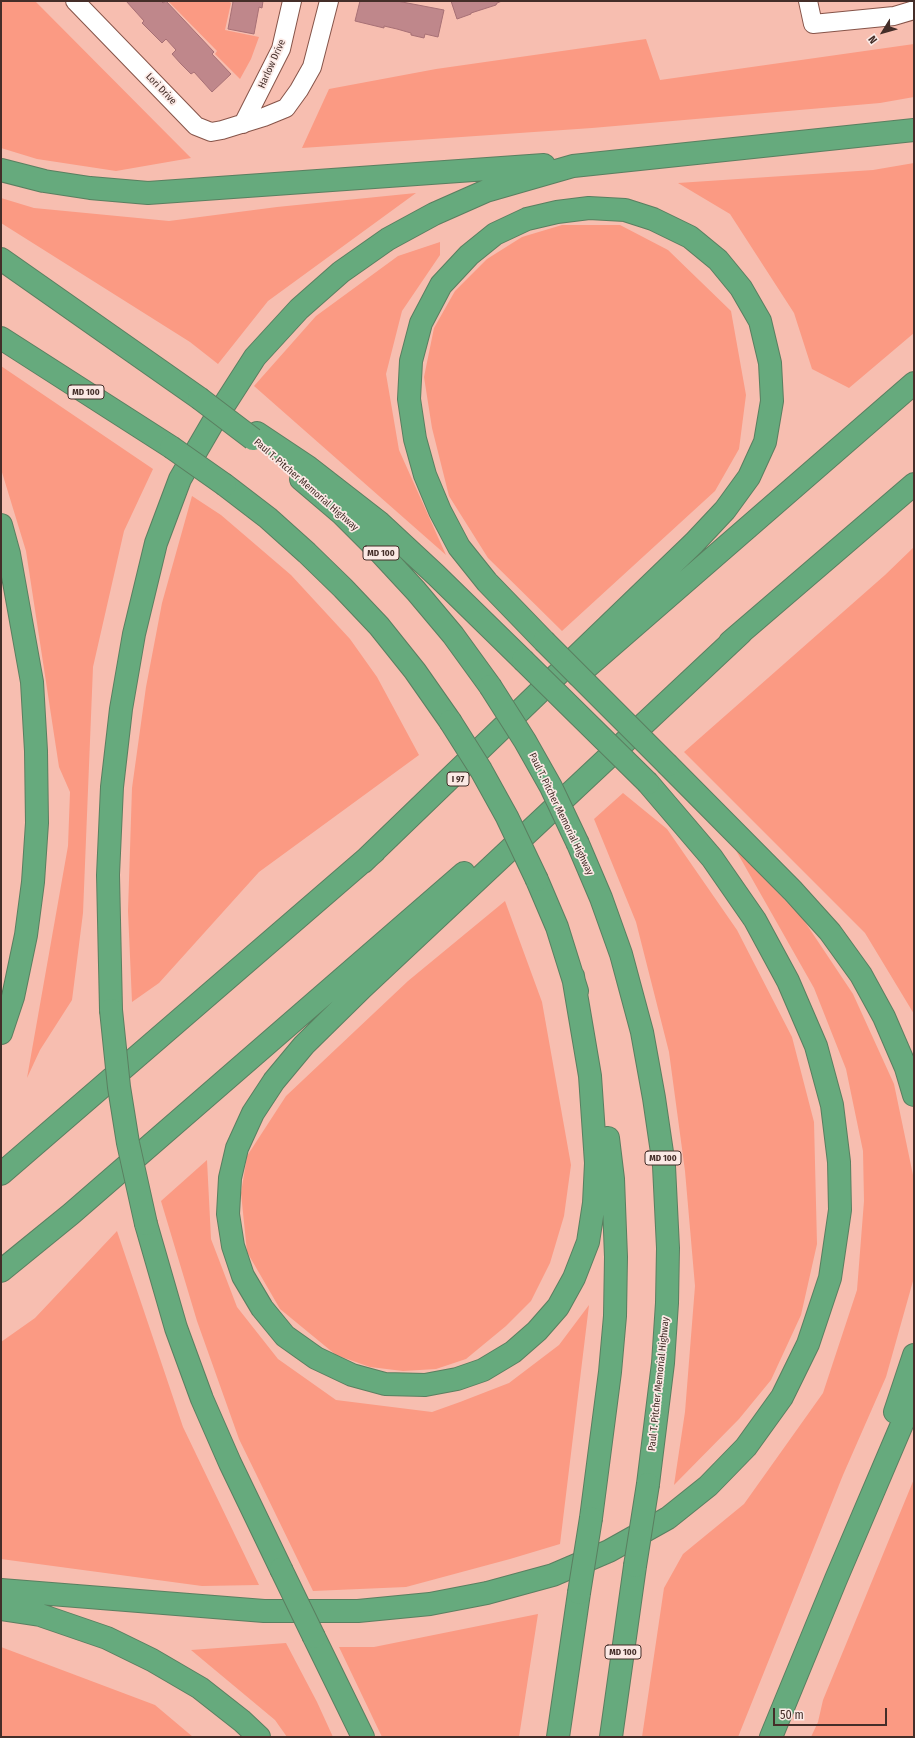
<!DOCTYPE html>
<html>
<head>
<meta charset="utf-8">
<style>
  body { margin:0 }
  #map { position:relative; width:915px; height:1738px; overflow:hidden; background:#f7beb0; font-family:"Fira Sans Condensed",sans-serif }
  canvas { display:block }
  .frame { position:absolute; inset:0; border:2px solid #442e29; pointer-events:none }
  .north { position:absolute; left:863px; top:12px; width:40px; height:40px; -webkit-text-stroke:3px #fbe9e5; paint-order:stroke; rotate:233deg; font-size:11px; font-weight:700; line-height:16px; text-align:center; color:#442e29 }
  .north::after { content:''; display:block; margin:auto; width:14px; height:18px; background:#442e29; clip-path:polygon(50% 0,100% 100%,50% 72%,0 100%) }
  .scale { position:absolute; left:773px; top:1708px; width:114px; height:18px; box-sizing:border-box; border:2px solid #442e29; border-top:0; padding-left:5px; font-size:12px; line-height:14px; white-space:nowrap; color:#442e29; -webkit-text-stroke:3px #fbe9e5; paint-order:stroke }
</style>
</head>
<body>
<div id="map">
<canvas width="915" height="1738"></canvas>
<div class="frame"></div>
<div class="north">N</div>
<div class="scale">50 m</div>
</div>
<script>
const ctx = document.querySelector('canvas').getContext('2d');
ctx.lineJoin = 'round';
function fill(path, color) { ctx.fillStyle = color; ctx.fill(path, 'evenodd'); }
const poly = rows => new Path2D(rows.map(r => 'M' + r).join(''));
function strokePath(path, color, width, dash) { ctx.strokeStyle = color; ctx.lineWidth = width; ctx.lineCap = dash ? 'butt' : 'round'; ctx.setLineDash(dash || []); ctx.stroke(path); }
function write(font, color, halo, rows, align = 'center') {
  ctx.font = font + ' "Fira Sans Condensed",sans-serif'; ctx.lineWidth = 3.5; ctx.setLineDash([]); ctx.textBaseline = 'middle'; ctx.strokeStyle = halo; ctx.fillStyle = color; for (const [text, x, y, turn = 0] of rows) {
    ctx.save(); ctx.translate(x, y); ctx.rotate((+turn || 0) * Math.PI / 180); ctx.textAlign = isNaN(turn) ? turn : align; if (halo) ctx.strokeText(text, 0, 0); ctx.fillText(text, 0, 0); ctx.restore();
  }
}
fill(poly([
  [1,1,35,1,191,158,116,171,37,159,1,148],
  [168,1,228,1,231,3,225,30,259,37,251,59,240,79,215,54,217,51],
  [646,39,660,80,914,44,914,97,880,103,592,128,302,148,329,89,436,69],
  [914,163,914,333,849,388,812,369,794,313,730,214,678,183,873,170],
  [416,193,268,301,218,364,190,342,1,223,1,198,34,208,169,221,277,207],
  [562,225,620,225,668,250,731,311,746,395,739,449,715,491,562,631,488,558,449,496,432,428,424,377,434,328,455,291,487,259,522,237],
  [440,242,440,255,402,311,386,374,399,450,446,555,254,386,316,316,398,256],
  [1,366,153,469,124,531,93,667,83,913,72,1000,40,1050,27,1078,68,846,70,792,59,767,26,551,1,469],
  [192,496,221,515,291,575,350,639,377,677,419,755,259,872,159,983,132,1002,128,911,132,788,146,687,162,603],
  [914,547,914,1014,865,933,684,752,885,575],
  [623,793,667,829,737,930,792,1037,814,1122,817,1244,801,1315,771,1380,739,1419,674,1485,685,1412,695,1286,685,1171,669,1052,636,922,594,819],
  [734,847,803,919,853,994,894,1084,913,1175,913,1281,886,1377,843,1475,738,1737,642,1737,664,1588,683,1554,744,1504,823,1393,857,1290,864,1201,863,1151,846,1069,814,988],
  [505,901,542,1002,571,1165,564,1216,550,1263,531,1301,506,1326,466,1359,436,1369,403,1371,370,1367,336,1355,280,1309,247,1252,241,1193,247,1156,286,1096,408,981],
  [207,1160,211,1239,237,1307,278,1359,336,1400,432,1412,460,1402,509,1383,559,1345,589,1305,560,1544,510,1559,406,1587,313,1591,239,1439,197,1321,161,1201],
  [117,1231,183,1427,259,1585,202,1586,1,1559,1,1342,35,1318],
  [914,1479,914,1737,811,1737,818,1722,823,1700],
  [538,1614,519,1737,382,1737,339,1647,374,1647],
  [286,1643,317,1702,333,1737,287,1737,275,1720,191,1650],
  [1,1647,155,1705,193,1737,1,1737]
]), '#fb9a83');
const building = poly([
  [126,1,161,1,163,3,166,1,214,52,212,54,231,74,212,92,194,72,191,74,181,64,172,54,176,50,166,39,162,43,142,23,144,21,126,1],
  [263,1,262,8,259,7,254,34,228,29,233,2,230,1,263,1],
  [360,1,397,1,444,10,438,37,425,34,424,38,411,35,411,33,397,29,384,26,384,28,355,21,360,1],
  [451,1,502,1,497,3,496,5,471,13,471,14,457,19,451,1]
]);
fill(building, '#bf878b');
strokePath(building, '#a77075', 1);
const minor = poly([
  [75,1,196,126,211,132,222,130,264,117,286,108,299,90,312,67,329,1],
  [808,1,813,24,894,16,914,10],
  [243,124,281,49,292,1]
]);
const highway = poly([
  [1,170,44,181,90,188,148,193,544,165],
  [1,259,199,398],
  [1,338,171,447],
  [257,433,308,467,380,523,436,575,523,660],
  [301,479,341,513,378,550,416,591,453,635,490,686],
  [225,485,268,518,307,553,343,588,379,626,415,671,450,721],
  [1,525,9,554,32,682,36,751,37,823,33,882,26,935,13,997,1,1033],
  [730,642,914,484],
  [578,675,914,383],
  [668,765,793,891,830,932,861,975,884,1017,906,1068,914,1095],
  [578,844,601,898,621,954,642,1032,654,1098,664,1166,668,1248,667,1303,663,1363,648,1484],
  [363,862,694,543,725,510,749,477,765,442,772,401,770,363,760,321,741,288,718,260,690,237,653,219,625,210,589,208,557,212,527,219,495,234,469,255,441,285,421,323,411,361,409,399,415,439,425,475,440,511,459,547,487,582,544,641],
  [537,880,557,927,577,991],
  [573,976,590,1076,596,1163,594,1203,588,1242,574,1278,558,1307,537,1331,513,1352,483,1370,457,1379,425,1385,385,1384,352,1375,316,1358,285,1336,262,1308,243,1276,233,1246,228,1214,230,1178,237,1148,253,1113,274,1081,304,1045,363,987,741,633],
  [111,1010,108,875,112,787,121,709,134,634,156,543,180,479,212,424,255,357,299,309,341,272,388,239,434,214,486,191,573,166,914,130],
  [1,1174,374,852],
  [146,1224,176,1328,202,1399,230,1463,281,1569],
  [1,1271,71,1214,464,873],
  [895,1412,914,1355],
  [591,1518,610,1372,615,1316,616,1257,613,1179,608,1138],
  [1,1590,264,1611,358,1611,430,1604,487,1593,553,1575,609,1551,668,1518,708,1486,746,1447,782,1397,808,1344,830,1278,840,1210,839,1162,832,1105,816,1046,788,981,755,920,712,858,648,783],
  [1,1609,40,1615,107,1638,152,1660,200,1688,242,1721,259,1737],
  [314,1637,363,1737],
  [558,1737,579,1593],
  [611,1737,635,1566],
  [771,1737,836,1579,914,1396]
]);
strokePath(minor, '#865449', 20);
strokePath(highway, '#5a7f60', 24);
strokePath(minor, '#fff', 18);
strokePath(highway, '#66aa7d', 22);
const highwayBridge = poly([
  [199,398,253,439],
  [171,447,225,485],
  [544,641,668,765],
  [523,660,648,783],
  [490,686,525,741,551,787,578,844],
  [450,721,481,770,507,817,537,880],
  [111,1010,119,1087,128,1143,146,1224],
  [635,1566,648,1484],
  [281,1569,314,1637],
  [579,1593,591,1518]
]);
strokePath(highwayBridge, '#5a7f60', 24, []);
strokePath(highwayBridge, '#66aa7d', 22);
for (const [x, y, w] of [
  [86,392,36],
  [381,553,36],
  [458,779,22],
  [663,1158,36],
  [623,1652,36]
]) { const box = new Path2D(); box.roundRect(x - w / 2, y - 7, w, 14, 3); ctx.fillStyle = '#fbe9e5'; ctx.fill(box); strokePath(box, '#442e29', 1); }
write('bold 9px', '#442e29', null, [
  ["MD 100",86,392],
  ["MD 100",381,553],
  ["I 97",458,779],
  ["MD 100",663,1158],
  ["MD 100",623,1652]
]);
write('10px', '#442e29', '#fbe9e5', [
  ["Harlow Drive",272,64,-66],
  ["Lori Drive",161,89,46],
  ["Paul T. Pitcher Memorial Highway",306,485,41],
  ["Paul T. Pitcher Memorial Highway",561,814,64],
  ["Paul T. Pitcher Memorial Highway",659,1384,-84]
]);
</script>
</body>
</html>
